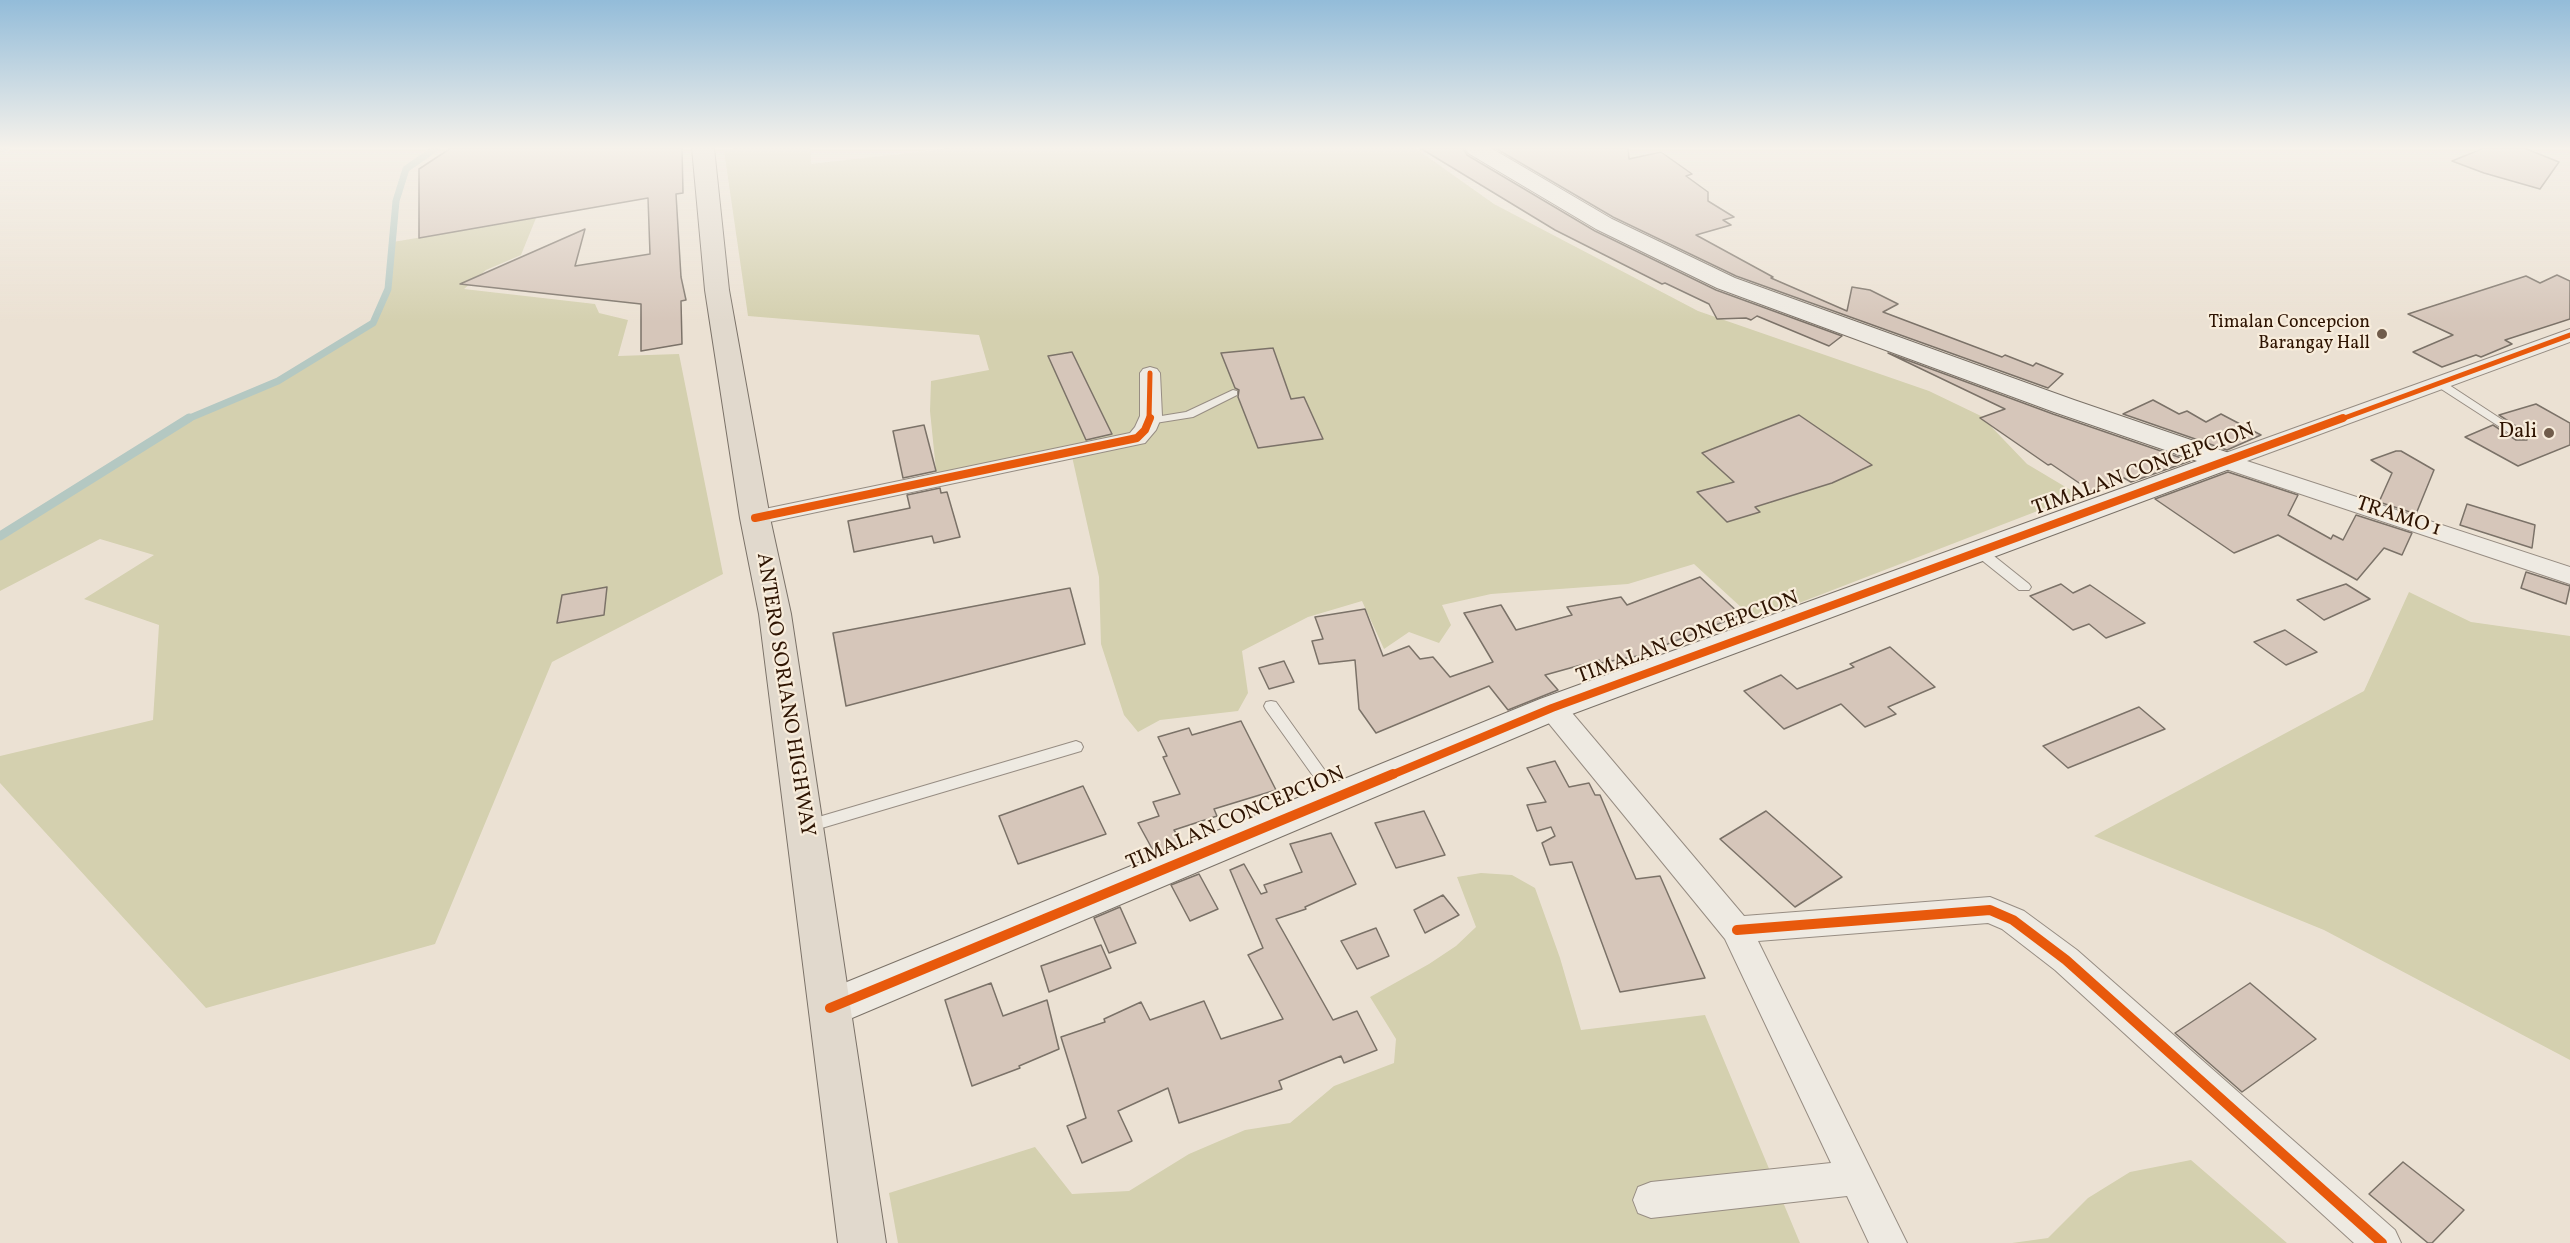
<!DOCTYPE html>
<html>
<head>
<meta charset="utf-8">
<style>
  body { margin:0 }
  canvas { display:block; background:#ebe1d3 }
</style>
</head>
<body>
<canvas width="2570" height="1243"></canvas>
<script>
const ctx = document.querySelector('canvas').getContext('2d');
ctx.lineJoin = 'round';
function fill(path, color) { ctx.fillStyle = color; ctx.fill(path, 'evenodd'); }
const poly = rows => new Path2D(rows.map(r => 'M' + r).join(''));
function strokePath(path, color, width, dash) { ctx.strokeStyle = color; ctx.lineWidth = width; ctx.lineCap = dash ? 'butt' : 'round'; ctx.setLineDash(dash || []); ctx.stroke(path); }
function write(font, color, halo, rows, align = 'center') {
  ctx.font = font + ' Vollkorn,serif'; ctx.lineWidth = 4.5; ctx.setLineDash([]); ctx.textBaseline = 'middle'; ctx.strokeStyle = halo; ctx.fillStyle = color; for (const [text, x, y, turn = 0] of rows) {
    ctx.save(); ctx.translate(x, y); ctx.rotate((+turn || 0) * Math.PI / 180); ctx.textAlign = isNaN(turn) ? turn : align; if (halo) ctx.strokeText(text, 0, 0); ctx.fillText(text, 0, 0); ctx.restore();
  }
}
fill(poly([
  [740,148,811,148,811,164,952,148,1415,148,1494,204,1698,311,1929,391,1981,416,2027,464,2079,495,1755,620,1694,564,1628,584,1491,594,1442,605,1451,625,1439,643,1409,632,1384,649,1362,601,1308,617,1242,651,1248,693,1238,711,1160,720,1138,732,1124,715,1101,644,1099,577,1071,452,937,480,930,411,931,381,989,370,979,335,748,316,724,150],
  [536,218,521,255,486,270,464,289,595,304,599,313,628,320,618,356,679,354,723,574,552,662,435,944,206,1008,0,783,0,756,153,720,159,625,84,599,154,555,100,539,0,591,0,536,184,420,278,381,373,323,388,289,393,242],
  [2409,592,2471,622,2570,636,2570,1060,2324,930,2094,836,2364,691],
  [1481,873,1512,875,1535,888,1560,958,1581,1030,1705,1015,1800,1243,898,1243,889,1193,1035,1147,1072,1194,1129,1191,1189,1154,1245,1130,1290,1123,1334,1086,1394,1063,1396,1039,1370,997,1429,964,1456,946,1476,927,1457,877],
  [2191,1160,2287,1243,2012,1243,2048,1238,2088,1198,2130,1172]
]), '#d4d0af');
strokePath(poly([
  [0,149,6,148],
  [185,420,278,381,373,323,388,289,396,201,406,169,436,148]
]), '#b4c8c2', 7);
strokePath(poly([
  [0,536,189,418]
]), '#b4c8c2', 9);
const building = poly([
  [451,148,682,148,683,193,676,194,681,277,686,300,681,301,682,344,641,351,641,304,460,284,585,229,575,266,650,254,648,198,419,238,419,169,451,148],
  [1420,148,1463,148,1467,155,1595,231,1716,290,1842,336,1829,346,1757,316,1751,320,1746,318,1717,319,1709,304,1665,283,1662,284,1555,230,1420,148],
  [1495,148,1628,148,1629,159,1661,152,1692,174,1686,176,1708,192,1708,201,1734,217,1723,220,1731,225,1696,235,1773,277,1771,278,1847,311,1852,287,1870,290,1898,304,1883,312,2002,357,2005,355,2033,366,2036,363,2063,374,2048,388,1736,276,1613,217,1495,148],
  [2484,148,2524,148,2559,162,2540,189,2484,173,2452,161,2484,148],
  [2557,275,2570,281,2570,319,2505,340,2512,344,2481,357,2476,355,2442,367,2413,352,2453,335,2408,314,2526,276,2540,283,2557,275],
  [1273,348,1291,399,1304,397,1323,439,1258,448,1238,397,1239,390,1235,388,1221,353,1273,348],
  [1072,352,1089,387,1112,434,1086,440,1048,356,1072,352],
  [1888,353,2053,414,2190,461,2131,482,2124,478,2091,491,2051,464,2048,465,1980,418,2005,409,1888,353],
  [2153,400,2179,414,2187,411,2206,422,2221,414,2261,435,2227,450,2123,414,2153,400],
  [2536,404,2570,423,2570,445,2518,466,2465,437,2493,425,2516,440,2527,440,2528,434,2499,415,2536,404],
  [1799,415,1872,465,1832,483,1755,507,1760,512,1727,522,1697,492,1734,482,1702,453,1799,415],
  [924,425,936,471,903,478,893,431,924,425],
  [2396,451,2401,451,2434,470,2416,514,2379,502,2392,473,2371,460,2396,451],
  [2228,472,2298,495,2288,515,2331,539,2333,535,2343,540,2356,515,2412,533,2402,555,2384,548,2357,580,2278,535,2234,553,2155,499,2228,472],
  [940,488,941,493,947,492,960,537,934,543,932,536,854,552,848,521,910,508,907,495,940,488],
  [2467,504,2535,525,2532,548,2460,525,2467,504],
  [2526,572,2570,586,2566,604,2521,588,2526,572],
  [1700,577,1741,615,1655,649,1658,652,1601,663,1599,660,1545,675,1558,690,1508,710,1489,686,1376,733,1359,709,1355,660,1319,664,1312,641,1323,639,1315,617,1365,609,1383,656,1409,646,1420,659,1433,657,1450,677,1493,662,1464,613,1501,605,1516,630,1572,615,1567,607,1621,597,1627,605,1700,577],
  [2061,584,2073,593,2090,585,2145,623,2106,638,2089,624,2073,630,2030,596,2061,584],
  [2346,584,2370,599,2324,620,2297,600,2346,584],
  [607,587,604,615,557,623,562,595,607,587],
  [1070,588,1085,644,846,706,833,633,1070,588],
  [2285,630,2317,652,2286,665,2254,642,2285,630],
  [1890,647,1935,687,1888,707,1896,714,1865,727,1841,704,1784,729,1744,691,1781,675,1797,689,1854,667,1850,664,1890,647],
  [1284,661,1294,682,1269,689,1259,668,1284,661],
  [2139,707,2165,729,2068,768,2043,746,2139,707],
  [1241,721,1276,790,1214,809,1217,816,1174,830,1182,843,1155,854,1138,823,1159,816,1153,802,1180,794,1163,757,1167,756,1158,737,1189,728,1192,735,1241,721],
  [1555,761,1569,787,1589,783,1595,795,1600,795,1636,879,1660,876,1705,978,1620,992,1572,862,1550,865,1542,843,1555,836,1551,827,1537,831,1527,805,1546,802,1527,768,1555,761],
  [1083,786,1106,834,1018,864,999,816,1083,786],
  [1424,811,1445,855,1396,868,1375,823,1424,811],
  [1766,811,1842,877,1795,907,1720,839,1766,811],
  [1331,833,1356,884,1305,907,1306,909,1276,919,1333,1020,1357,1011,1377,1050,1344,1063,1341,1056,1279,1081,1282,1089,1179,1123,1168,1088,1118,1111,1132,1141,1082,1163,1067,1126,1086,1118,1061,1037,1105,1022,1104,1019,1141,1002,1150,1020,1204,1001,1221,1039,1283,1019,1248,955,1263,948,1230,870,1244,864,1261,894,1267,892,1264,885,1302,872,1290,844,1331,833],
  [1199,874,1218,909,1190,921,1171,885,1199,874],
  [1443,895,1459,915,1425,933,1414,910,1443,895],
  [1120,907,1136,943,1109,953,1094,918,1120,907],
  [1376,928,1389,956,1357,969,1341,941,1376,928],
  [1101,945,1111,968,1049,992,1041,966,1101,945],
  [991,983,1003,1016,1047,1000,1059,1049,1019,1066,1020,1068,972,1086,945,1000,991,983],
  [2250,983,2316,1039,2242,1092,2175,1033,2250,983],
  [2403,1162,2464,1210,2432,1243,2428,1243,2369,1194,2403,1162]
]);
fill(building, '#d6c6ba');
strokePath(building, '#7b7268', 1.5);
const lane = poly([
  [2439,380,2443,381,2527,436,2525,438,2517,438,2435,385,2435,381,2439,380],
  [1233,390,1237,391,1237,395,1193,417,1149,424,1143,421,1149,418,1186,412,1233,390],
  [1979,547,1984,548,2029,584,2031,587,2029,590,2019,590,1974,554,1973,551,1974,548,1979,547],
  [1271,701,1276,702,1341,793,1344,797,1341,801,1336,803,1331,801,1266,710,1264,706,1266,702,1271,701],
  [1076,741,1081,743,1083,747,1081,751,805,833,799,831,797,827,799,823,805,821,1076,741]
]);
const street = poly([
  [2570,329,2570,342,2247,461,2570,567,2570,584,2217,466,2214,461,2217,456,2570,329],
  [1150,367,1157,369,1160,373,1162,416,1156,430,1145,443,755,525,747,523,743,518,747,513,755,511,1130,433,1135,427,1140,416,1140,373,1143,369,1150,367],
  [1552,698,1562,701,1744,916,1990,897,2024,911,2077,950,2395,1230,2401,1243,2354,1243,2055,970,2002,929,1988,923,1758,941,1907,1243,1869,1243,1847,1196,1651,1218,1638,1213,1633,1200,1638,1187,1651,1182,1831,1163,1725,939,1542,715,1538,708,1542,701,1552,698]
]);
const secondary = poly([
  [1465,148,1491,148,1612,219,1735,278,2074,400,2235,455,2240,461,2235,467,1564,717,845,1021,830,1027,815,1021,809,1008,815,995,1540,699,2197,461,2054,412,1717,288,1596,229,1468,153,1465,148]
]);
const primary = poly([
  [692,148,714,148,729,290,770,518,791,614,886,1243,838,1243,759,614,740,518,705,290,692,148]
]);
strokePath(lane, '#978d83', 2);
strokePath(street, '#978d83', 2);
strokePath(secondary, '#7b7268', 2);
strokePath(primary, '#7b7268', 2);
fill(lane, '#eeeae2');
fill(street, '#eeeae2');
fill(secondary, '#eeeae2');
fill(primary, '#e1d9cd');
strokePath(poly([
  [1149,420,1150,373],
  [2339,420,2570,335]
]), '#e8590c', 5);
strokePath(poly([
  [755,518,1137,438,1145,430,1150,418],
  [1389,776,1552,708,2343,418]
]), '#e8590c', 8);
strokePath(poly([
  [1737,930,1990,910,2013,920,2066,960,2382,1243],
  [830,1008,1393,774]
]), '#e8590c', 10);
const sky = ctx.createLinearGradient(0, 0, 0, 322);
sky.addColorStop(0, '#93bcd9');
sky.addColorStop(0.46, '#f6f2eb');
sky.addColorStop(1, '#f6f2eb00');
ctx.fillStyle = sky;
ctx.fillRect(0, 0, 2570, 322);
for (const [x, y, r, color] of [
  [2382,334,6,"#705c4b"],
  [2549,433,6,"#705c4b"]
]) { const dot = new Path2D(); dot.arc(x, y, r, 0, 2 * Math.PI); ctx.fillStyle = color; ctx.fill(dot); strokePath(dot, '#f8eddc', 2); }
write('18px', '#2e1402', '#f8eddc', [
  ["Timalan Concepcion",2370,324],
  ["Barangay Hall",2370,345]
], 'right');
write('21px', '#2e1402', '#f8eddc', [
  ["Dali",2537,433]
], 'right');
write('21px', '#2e1402', '#f8eddc', [
  ["TIMALAN CONCEPCION",2144,471,-20],
  ["TRAMO 1",2398,518,18],
  ["TIMALAN CONCEPCION",1688,639,-20],
  ["ANTERO SORIANO HIGHWAY",784,695,81],
  ["TIMALAN CONCEPCION",1236,820,-23]
]);
</script>
</body>
</html>
